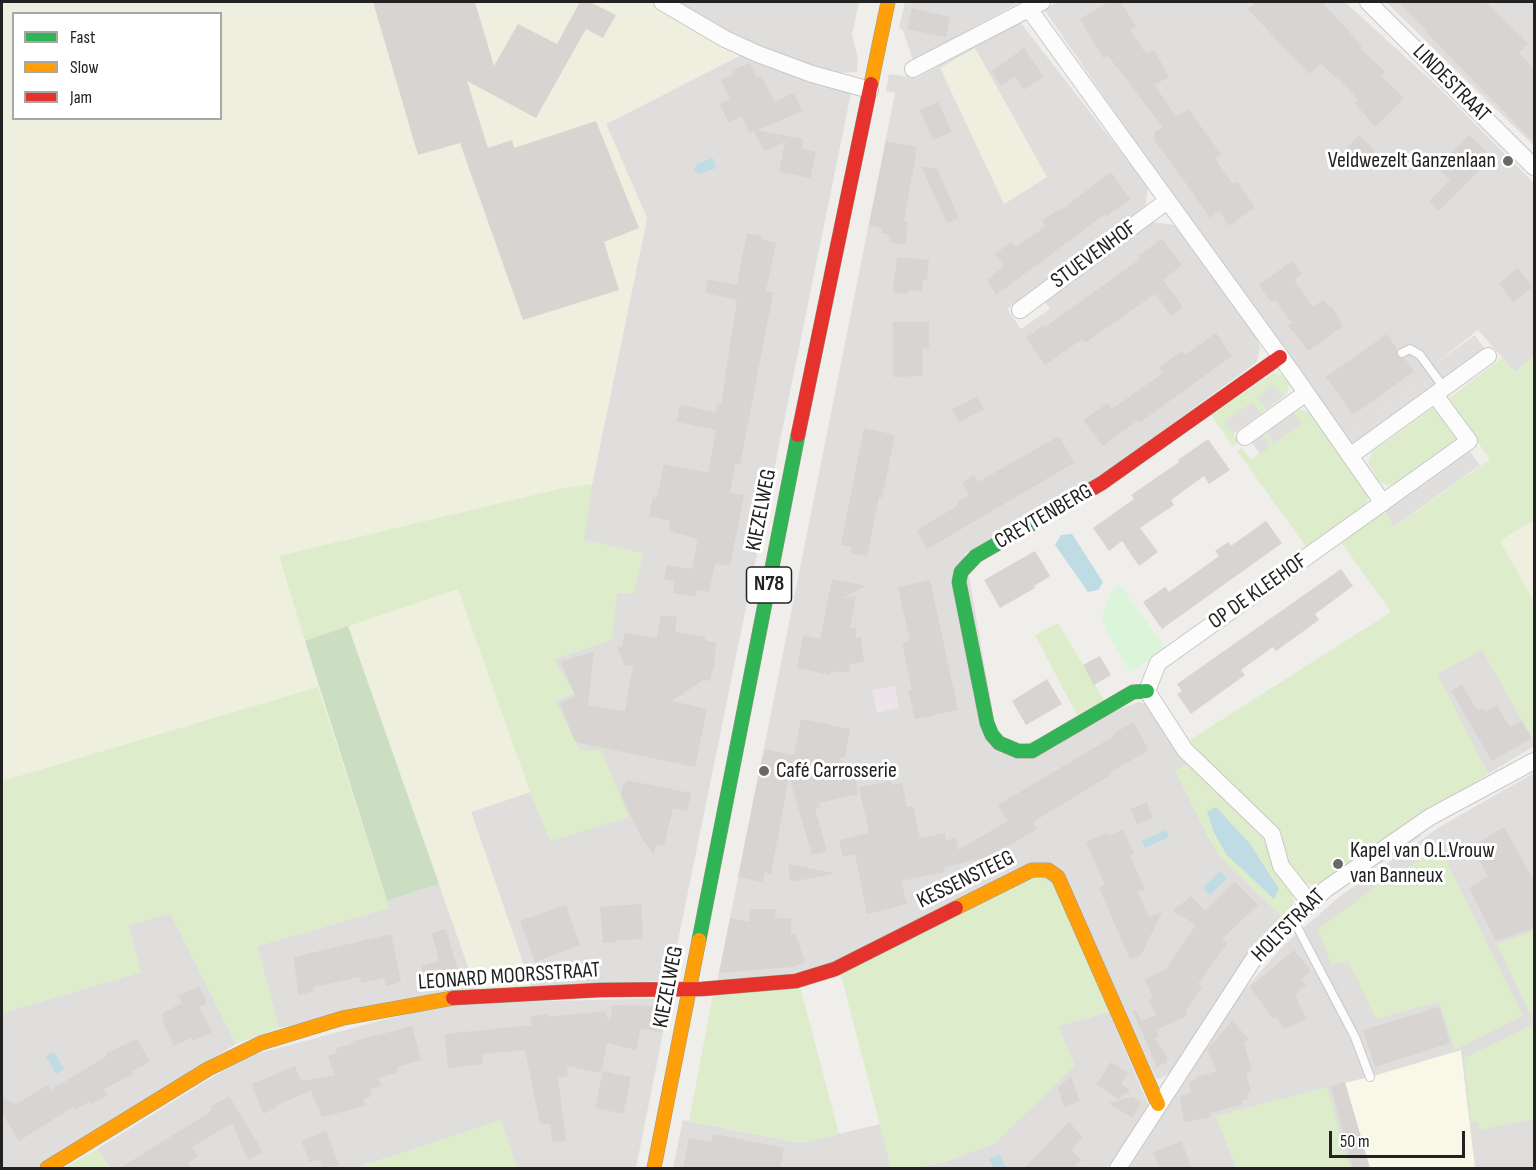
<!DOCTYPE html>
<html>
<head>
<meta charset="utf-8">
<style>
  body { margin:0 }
  #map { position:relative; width:1536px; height:1170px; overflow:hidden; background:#f0eeeb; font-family:"Sofia Sans Condensed",sans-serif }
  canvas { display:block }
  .frame { position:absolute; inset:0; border:3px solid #222; pointer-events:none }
  .legend { position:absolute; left:12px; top:12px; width:210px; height:108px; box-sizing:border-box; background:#fff; border:2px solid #a7a7a7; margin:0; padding:8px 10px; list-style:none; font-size:18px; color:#222 }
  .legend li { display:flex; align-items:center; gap:12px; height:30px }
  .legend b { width:30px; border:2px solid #a7a7a7 }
  .scale { position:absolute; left:1329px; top:1131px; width:136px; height:27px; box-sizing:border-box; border:3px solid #222; border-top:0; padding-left:8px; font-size:18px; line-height:21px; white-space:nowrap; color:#222; -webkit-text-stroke:4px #fff; paint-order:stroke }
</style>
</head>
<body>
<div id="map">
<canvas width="1536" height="1170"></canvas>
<div class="frame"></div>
<ul class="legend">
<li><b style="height:8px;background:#30b455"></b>Fast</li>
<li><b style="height:8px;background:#ff9f0a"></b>Slow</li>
<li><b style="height:8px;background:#e5322d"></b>Jam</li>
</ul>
<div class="scale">50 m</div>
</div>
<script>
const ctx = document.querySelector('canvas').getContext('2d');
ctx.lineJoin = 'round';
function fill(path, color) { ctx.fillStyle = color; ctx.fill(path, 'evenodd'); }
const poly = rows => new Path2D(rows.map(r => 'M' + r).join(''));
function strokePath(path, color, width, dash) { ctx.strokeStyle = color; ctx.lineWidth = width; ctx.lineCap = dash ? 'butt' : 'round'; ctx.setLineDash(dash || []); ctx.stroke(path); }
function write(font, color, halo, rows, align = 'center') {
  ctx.font = font + ' "Sofia Sans Condensed",sans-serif'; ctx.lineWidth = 6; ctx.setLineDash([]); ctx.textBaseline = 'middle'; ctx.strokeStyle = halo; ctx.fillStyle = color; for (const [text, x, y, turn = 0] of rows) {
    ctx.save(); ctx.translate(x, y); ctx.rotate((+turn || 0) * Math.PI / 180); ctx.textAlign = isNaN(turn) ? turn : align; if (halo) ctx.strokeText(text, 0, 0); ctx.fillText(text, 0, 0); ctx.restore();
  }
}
fill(poly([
  [678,2,859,2,852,34,858,59,857,72,839,73,814,68,769,51,727,30],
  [905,2,1020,2,913,60,903,30,899,28],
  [1058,2,1345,2,1435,84,1534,183,1534,356,1515,372,1478,330,1436,363,1446,377,1430,389,1421,378,1344,434,1161,180,1044,9],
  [1386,2,1534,2,1534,146],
  [1020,22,1148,187,1145,210,1007,309,1021,329,1050,309,1044,300,1152,222,1176,225,1256,337,1260,347,1257,362,1106,472,965,554,1000,753,1139,702,1145,704,1153,712,1176,752,1266,839,1293,898,1293,904,1171,1072,1160,1079,1156,1078,1094,946,811,971,717,983,895,93,886,91,889,74,917,78],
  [741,55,784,73,851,93,670,980,532,989,471,812,530,792,551,841,580,751,555,701,574,693,553,659,617,593,643,554,583,540,592,484,647,218,606,124],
  [1482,649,1534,741,1534,746,1488,774,1436,674],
  [1534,773,1534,1168,1129,1168,1180,1079,1238,997,1284,945,1339,897,1441,826],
  [439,884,476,989,279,1028,257,946,389,908,387,901],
  [171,913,236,1044,36,1168,2,1168,2,1013,141,972,128,925],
  [670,998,636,1168,517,1168,500,1121,356,1168,110,1168,97,1149,245,1057,443,1004],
  [1109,1012,1149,1106,1107,1168,914,1168,947,1161,995,1143,1058,1026],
  [683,1120,801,1143,880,1124,891,1168,673,1168]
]), '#dfdedc');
fill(poly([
  [895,686,899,708,877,713,872,690]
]), '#ede4e9');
fill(poly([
  [1461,1050,1475,1168,1353,1168,1330,1086,1370,1077]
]), '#f8f7e8');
fill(poly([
  [2,2,648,2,741,55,606,124,647,218,592,484,559,489,280,556,318,687,2,781],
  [14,14,220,14,220,118,14,118],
  [975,48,1047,177,1004,204,940,68],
  [1528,523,1534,523,1534,601,1500,541],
  [458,588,530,792,471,812,532,989,476,989,348,626]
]), '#efefdf');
fill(poly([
  [1534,356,1534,523,1528,523,1500,541,1534,601,1534,741,1482,650,1437,674,1488,774,1321,882,1312,885,1305,883,1289,867,1198,754,1190,740,1391,612,1341,542,1383,512,1395,527,1490,459,1447,400,1502,358,1515,372],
  [1274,373,1282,375,1286,380,1289,384,1287,393,1283,397,1274,386,1258,397,1266,410,1261,414,1252,402,1224,421,1237,439,1238,443,1233,447,1211,415],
  [1437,405,1461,437,1396,483,1388,486,1380,482,1368,463,1372,452],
  [1297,409,1307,411,1313,416,1365,489,1368,499,1363,508,1307,548,1237,451,1242,448,1251,460,1270,446,1262,434,1265,431,1274,443,1293,412],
  [592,484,584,540,643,553,634,594,617,593,612,640,554,659,574,693,555,701,580,750,601,750,629,817,551,841,530,792,458,589,305,641,279,556,559,489],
  [1058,623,1104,700,1077,715,1035,635],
  [318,687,389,908,257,946,279,1028,236,1044,170,913,128,925,141,972,2,1013,2,781],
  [1188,764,1266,839,1293,895,1292,908,1283,918,1220,857,1206,833,1175,771],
  [1440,848,1523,1016,1455,1050,1439,1002,1376,1019,1349,962,1331,964,1318,929,1374,888],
  [1037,876,1053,884,1109,1012,1058,1026,1075,1066,995,1143,947,1161,914,1168,891,1168,840,971],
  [1534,931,1534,1022,1497,944],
  [800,986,839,1134,801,1143,689,1121,713,995],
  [1534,1024,1534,1119,1479,1130,1478,1122,1471,1122,1464,1058],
  [1327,1087,1350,1168,1236,1168,1216,1116],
  [501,1120,517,1168,358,1168],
  [97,1149,110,1168,65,1168]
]), '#ddeccb');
fill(poly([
  [348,626,439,884,387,901,305,641]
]), '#cbdec1');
fill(poly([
  [1120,585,1166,649,1130,672,1105,629,1102,616,1111,592]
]), '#daf5da');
fill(poly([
  [1475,335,1485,350,1446,377,1436,363],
  [1421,378,1429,389,1352,446,1344,434],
  [1274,385,1283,397,1266,410,1257,397],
  [1252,402,1261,414,1233,434,1224,421],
  [1293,412,1302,423,1274,444,1265,431],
  [1262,434,1271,446,1260,454,1251,441],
  [1468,449,1480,465,1394,527,1384,511],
  [1417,830,1421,836,1340,890,1336,884],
  [1349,963,1375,1019,1362,1023,1331,966]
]), '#e0dfde');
fill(poly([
  [713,158,716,168,700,174,694,171,697,164],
  [1072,534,1103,582,1098,590,1088,592,1055,545,1061,535],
  [1216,807,1250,844,1279,889,1274,899,1226,854,1214,832,1207,812],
  [1166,830,1169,837,1145,848,1142,841],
  [1220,871,1227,878,1210,895,1203,888],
  [54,1052,64,1069,56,1074,46,1056],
  [1000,1154,1006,1168,994,1168,989,1159]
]), '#bfdbe3');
fill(poly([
  [373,2,475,2,494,66,518,24,557,44,580,2,590,2,616,15,603,38,586,29,536,118,467,81,488,148,512,140,514,148,596,121,639,228,604,242,619,290,523,320,460,143,418,155],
  [1108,2,1121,2,1136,27,1130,30,1146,54,1154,50,1169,77,1154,85,1177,117,1188,109,1221,154,1215,159,1233,184,1237,182,1255,207,1229,226,1219,211,1210,218,1195,196,1154,140,1155,132,1163,127,1108,56,1103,58,1080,19],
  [1256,2,1322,2,1362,46,1360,48,1385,72,1381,76,1404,98,1375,127,1355,103,1358,99,1338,79,1321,64,1309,74,1274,37,1248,9],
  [1398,2,1486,2,1528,43,1519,53,1534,69,1534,142,1442,49,1427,33,1428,32],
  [912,8,950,17,946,37,907,29],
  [1024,48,1043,76,1024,90,1015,76,1001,86,992,71],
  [750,63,757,78,762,76,774,102,794,93,802,111,757,130,803,139,802,149,816,152,810,178,779,172,785,142,764,151,754,131,749,133,742,116,728,122,720,104,730,99,721,80,734,74,732,70],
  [938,102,952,132,933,140,920,110],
  [1359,135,1375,150,1362,163,1347,148],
  [1469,135,1486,151,1474,164,1480,170,1439,211,1429,201,1450,180,1437,167],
  [886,141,917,147,904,221,908,222,905,245,889,242,890,235,881,233,882,228,869,225],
  [921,166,937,169,959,218,947,223],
  [1111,172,1130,199,1107,216,1105,214,996,295,987,280,1004,266,995,254,1011,242,1016,247,1046,226,1042,221,1059,209,1060,211],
  [747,233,761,236,761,239,776,243,766,291,773,293,740,465,735,464,730,493,744,495,730,566,715,563,709,592,697,590,695,597,673,593,675,581,664,579,667,565,692,569,698,539,669,531,670,521,649,516,653,497,657,497,664,464,708,473,716,430,677,422,680,405,716,412,717,404,721,405,737,300,705,293,708,279,737,285],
  [1162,239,1182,265,1163,280,1183,307,1171,316,1155,294,1085,343,1082,339,1045,365,1026,338,1044,325,1045,327,1140,259,1138,256],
  [897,257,929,260,927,280,923,280,922,291,909,290,908,294,893,292],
  [1292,261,1302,274,1294,280,1313,307,1323,300,1329,307,1331,306,1343,326,1308,351,1288,325,1292,323,1275,300,1271,302,1259,285],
  [1518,268,1533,287,1513,302,1499,284],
  [893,322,929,322,929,348,922,349,923,376,893,377],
  [1216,333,1232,356,1139,423,1138,420,1103,446,1083,420,1108,403,1112,409,1163,373,1159,367,1182,351,1185,355],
  [1387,334,1397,349,1397,356,1405,359,1414,371,1353,415,1326,377],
  [977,397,984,409,959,422,952,409],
  [864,428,895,435,882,498,879,497,867,556,851,553,852,547,841,545],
  [1059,436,1074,463,927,549,917,530,959,505,957,502,969,495,962,482,974,475,978,482],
  [1208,439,1230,470,1209,484,1204,476,1171,500,1174,505,1140,528,1158,552,1139,566,1122,541,1109,551,1093,528,1134,499,1131,495,1179,462,1178,460],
  [1266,521,1282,543,1162,629,1143,602,1165,587,1169,592,1219,556,1215,551,1228,542,1231,546],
  [1035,551,1050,576,1034,586,1035,588,1000,608,984,580],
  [1341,569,1353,586,1315,614,1319,620,1276,651,1273,647,1241,670,1245,675,1191,714,1177,694,1182,691,1177,684],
  [832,579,865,586,842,599,856,596,850,628,856,628,856,638,861,637,864,662,849,664,851,673,830,671,831,675,797,668,803,635,820,639],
  [930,580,958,710,915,719,908,690,912,690,902,643,910,641,898,587],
  [661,615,677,617,675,632,705,637,705,640,716,643,714,669,712,671,710,681,703,680,672,701,707,709,695,767,575,742,560,703,575,696,561,662,594,651,588,705,625,711,633,666,624,665,617,646,622,647,625,633,657,638],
  [1100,656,1111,675,1094,685,1083,665],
  [1047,679,1062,704,1026,725,1012,701],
  [1462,685,1478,711,1482,708,1485,712,1497,705,1509,726,1511,727,1522,721,1532,738,1492,761,1451,691],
  [801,719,850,729,845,757,838,758,854,771,858,794,819,803,820,807,815,809,827,851,812,855,789,776,771,874,765,872,762,882,738,877,762,757,763,757,765,749,794,755],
  [1133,722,1149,750,1111,772,1112,774,1033,822,1037,829,1007,847,988,857,944,867,945,872,901,881,907,904,867,914,855,854,843,857,839,840,869,833,859,787,891,781,892,785,902,783,907,807,913,806,920,838,945,833,946,841,956,838,958,850,1008,821,998,805,1114,736,1113,734],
  [626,780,691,793,687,811,673,808,664,846,656,845,654,854,642,839,621,794,623,783,626,783],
  [1147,802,1153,818,1137,825,1131,809],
  [1504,827,1534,881,1534,928,1496,941,1469,888,1488,876,1471,847],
  [1123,830,1134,854,1130,856,1145,889,1138,892,1149,917,1162,912,1141,955,1130,959,1099,888,1105,885,1086,842,1107,833,1108,836],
  [788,864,834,873,834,874,791,882],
  [1235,882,1258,905,1222,939,1227,944,1198,984,1202,987,1185,1012,1187,1016,1156,1030,1159,1036,1155,1039,1167,1057,1167,1062,1157,1067,1133,1011,1135,1010,1142,1021,1156,1015,1149,1000,1153,998,1145,979,1165,970,1196,925,1173,911,1191,896,1205,911],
  [641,904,643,939,617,940,617,942,603,943,600,907],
  [566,905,580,945,535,962,520,921],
  [751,909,776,909,775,918,791,918,791,934,795,933,805,962,793,967,719,973,730,918,749,922],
  [446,929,462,984,427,988,421,966,439,961,432,933],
  [391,934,401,982,386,986,384,978,361,983,360,977,313,987,314,991,298,995,294,957],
  [1294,950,1311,971,1301,979,1306,985,1295,995,1306,1019,1284,1029,1276,1017,1273,1019,1250,987],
  [199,987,207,1003,199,1007,212,1032,193,1041,191,1038,174,1046,163,1022,165,1021,161,1014,182,1003,178,996],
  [652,1004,668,1004,662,1033,641,1028,636,1050,607,1043,601,1073,567,1066,568,1076,558,1078,566,1141,552,1142,551,1125,540,1123,525,1050,482,1054,483,1064,448,1068,445,1034,532,1025,530,1016,547,1014,548,1017,605,1011,608,1020,611,1019,612,1005,651,1006],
  [1439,1007,1450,1043,1375,1067,1363,1030],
  [1232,1021,1249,1039,1244,1043,1252,1071,1246,1073,1251,1092,1247,1093,1248,1099,1242,1100,1242,1105,1210,1113,1211,1117,1184,1122,1180,1096,1191,1093,1189,1082,1196,1080,1196,1077,1217,1071,1207,1050],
  [412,1026,421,1060,397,1067,398,1072,378,1078,381,1086,370,1089,372,1096,363,1099,365,1106,322,1117,311,1091,284,1102,275,1107,275,1109,263,1114,252,1084,295,1066,301,1081,334,1075,328,1056,337,1053,336,1048,355,1043,355,1041],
  [137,1039,150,1062,132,1071,133,1074,104,1089,107,1095,92,1104,90,1101,75,1110,73,1107,19,1141,2,1113,2,1098,16,1104,48,1085,51,1090,107,1056,106,1053],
  [1111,1062,1128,1073,1121,1084,1130,1090,1118,1099,1096,1084],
  [603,1071,631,1077,623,1114,595,1108],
  [1071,1076,1080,1101,1064,1107,1058,1088],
  [1345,1082,1370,1168,1353,1168,1330,1086],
  [229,1096,263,1152,248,1160,232,1123,192,1147,198,1156,188,1163,192,1168,120,1168,207,1114,212,1109,210,1107],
  [1132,1097,1141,1103,1132,1118,1109,1103],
  [1069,1122,1083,1138,1071,1150,1081,1160,1073,1168,1024,1168],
  [326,1131,339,1165,322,1168,319,1159,310,1162,301,1141],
  [713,1134,784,1148,780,1168,683,1168,689,1138,711,1142],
  [1181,1141,1192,1168,1160,1168,1153,1153]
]), '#d7d4d2');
const lane = poly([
  [1402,353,1410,349,1420,355,1444,388],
  [1293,919,1355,1037,1370,1077]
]);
const street = poly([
  [662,2,725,39,758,54,812,74,870,90],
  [1368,2,1534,167],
  [1029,9,1293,374,1383,503],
  [913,69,1042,2],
  [1020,310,1167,201],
  [1245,437,1306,393],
  [1350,456,1488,356],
  [1310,903,1281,866,1272,834,1185,750,1147,691,1158,663,1469,441,1435,395],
  [1118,1168,1253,960,1293,919,1326,889,1430,817,1534,761]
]);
const fast = poly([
  [1042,518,976,556,961,572,959,582,987,723,992,735,999,743,1018,751,1032,751,1133,692,1147,691],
  [699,940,798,435]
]);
const slow = poly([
  [871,84,888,2],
  [956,908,1032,870,1048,870,1058,877,1158,1104],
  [47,1168,208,1069,261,1043,343,1018,453,998],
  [654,1168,699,940]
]);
const jam = poly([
  [798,435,871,84],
  [1042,518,1102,483,1280,357],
  [453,998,600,990,702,989,796,981,835,969,956,908]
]);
strokePath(lane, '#c9c8c7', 10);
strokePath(street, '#c9c8c7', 18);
strokePath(fast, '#999a82', 15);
strokePath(slow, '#999a82', 15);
strokePath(jam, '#999a82', 15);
strokePath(lane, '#fdfcfc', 8);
strokePath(street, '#fdfcfc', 16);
strokePath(fast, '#30b455', 14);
strokePath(slow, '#ff9f0a', 14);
strokePath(jam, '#e5322d', 14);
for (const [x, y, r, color] of [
  [1508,161,6,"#6a6968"],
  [764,771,6,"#6a6968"],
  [1338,864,6,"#6a6968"]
]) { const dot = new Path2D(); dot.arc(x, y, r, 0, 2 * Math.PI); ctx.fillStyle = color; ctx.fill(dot); strokePath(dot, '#fff', 2); }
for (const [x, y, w] of [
  [769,585,45]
]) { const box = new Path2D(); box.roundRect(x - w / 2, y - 18, w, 36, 4.5); ctx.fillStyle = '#fff'; ctx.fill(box); strokePath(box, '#222', 1.5); }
write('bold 21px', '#222', null, [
  ["N78",769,585]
]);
write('22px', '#222', '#fff', [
  ["LINDESTRAAT",1451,84,45],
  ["STUEVENHOF",1094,255,-36],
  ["KIEZELWEG",762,510,-79],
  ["CREYTENBERG",1044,517,-30],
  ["OP DE KLEEHOF",1258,592,-35],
  ["KESSENSTEEG",966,880,-26],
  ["HOLTSTRAAT",1289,926,-45],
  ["LEONARD MOORSSTRAAT",509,977,-4],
  ["KIEZELWEG",669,987,-79]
]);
write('22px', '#222', '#fff', [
  ["Veldwezelt Ganzenlaan",1496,161,"right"],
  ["Café Carrosserie",776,771],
  ["Kapel van O.L.Vrouw",1350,851],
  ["van Banneux",1350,876]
], 'left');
</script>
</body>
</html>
